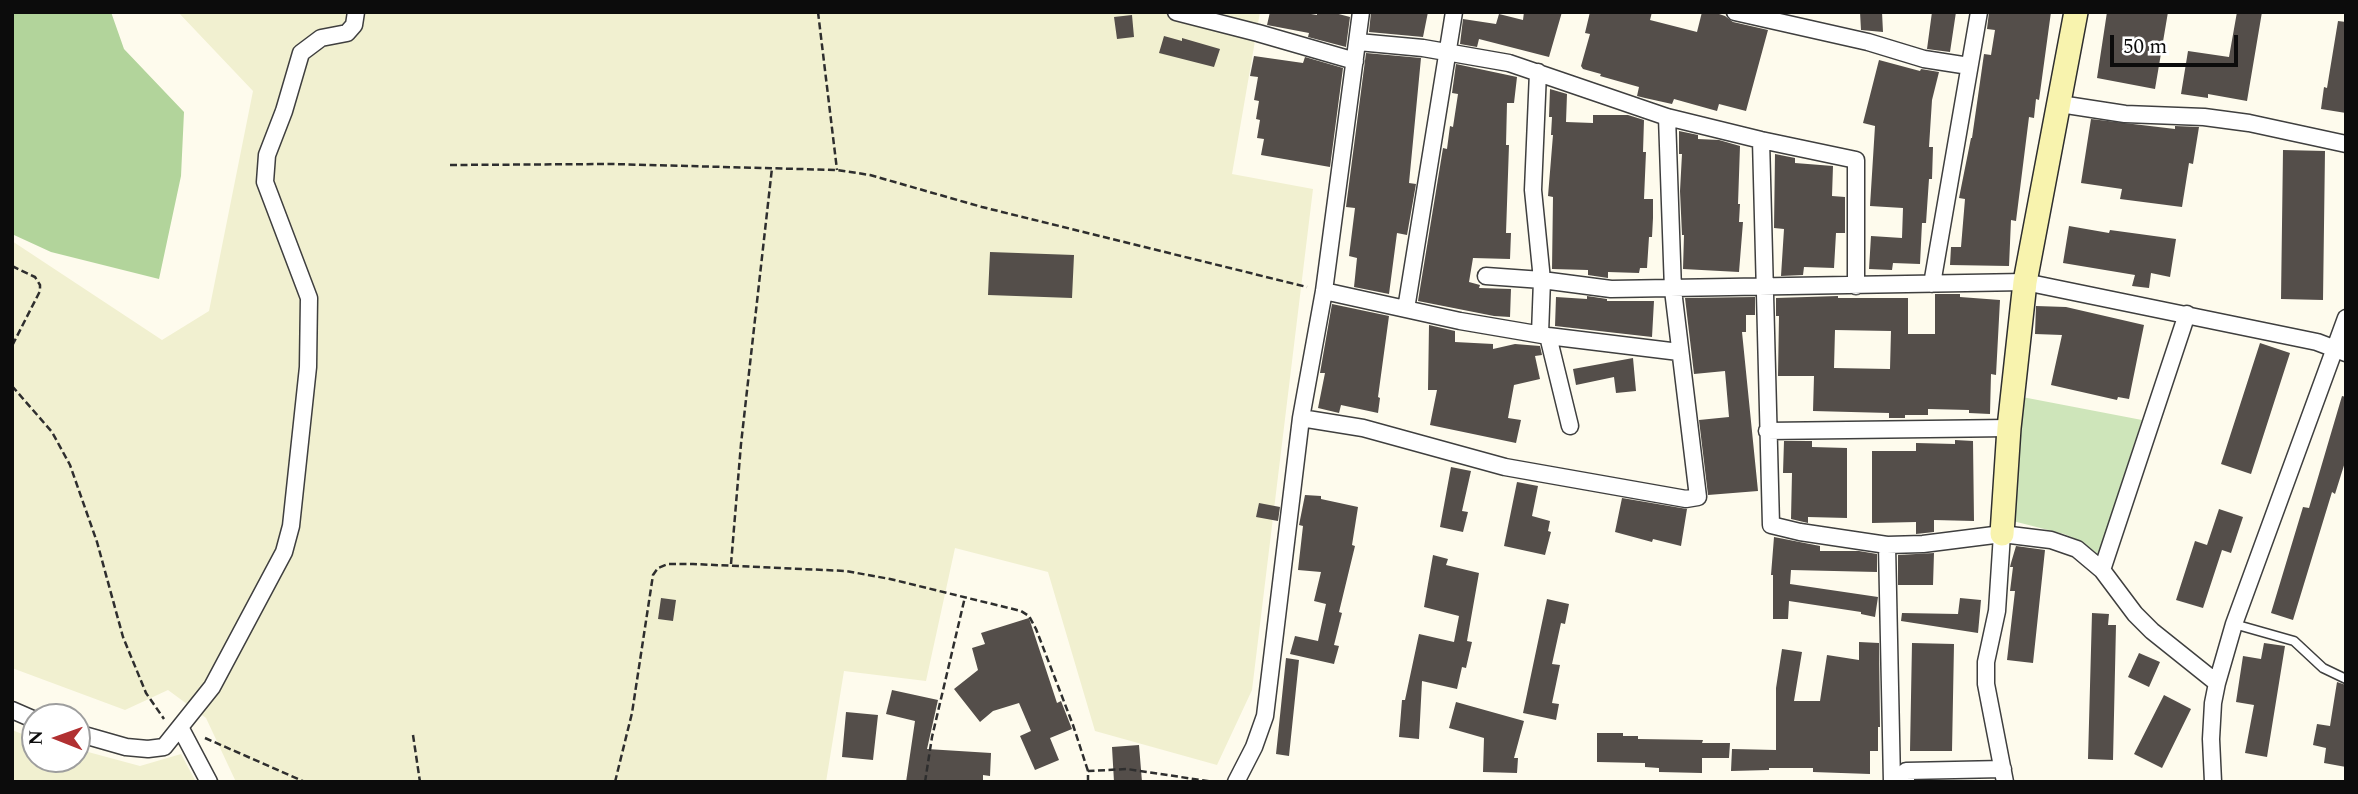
<!DOCTYPE html>
<html>
<head>
<meta charset="utf-8">
<style>
  body { margin:0 }
  #map { position:relative; width:2358px; height:794px; overflow:hidden; background:#fefbed; font-family:Spectral,serif }
  canvas { display:block }
  .frame { position:absolute; inset:0; border:14px solid #0c0c0c; pointer-events:none }
  .north { position:absolute; left:21px; top:703px; width:70px; height:70px; box-sizing:border-box; background:#fff; border:2px solid #9e9e9e; border-radius:50%; rotate:271deg; font-size:19px; font-weight:700; line-height:28px; text-align:center; color:#0c0c0c }
  .north::after { content:''; display:block; margin:auto; width:24px; height:32px; background:#b13031; clip-path:polygon(50% 0,100% 100%,50% 72%,0 100%) }
  .scale { position:absolute; left:2110px; top:35px; width:128px; height:32px; box-sizing:border-box; border:4px solid #0c0c0c; border-top:0; padding-left:9px; font-size:21px; line-height:24px; white-space:nowrap; color:#0c0c0c; -webkit-text-stroke:5px #fff; paint-order:stroke }
</style>
</head>
<body>
<div id="map">
<canvas width="2358" height="794"></canvas>
<div class="frame"></div>
<div class="north">N</div>
<div class="scale">50 m</div>
</div>
<script>
const ctx = document.querySelector('canvas').getContext('2d');
ctx.lineJoin = 'round';
function fill(path, color) { ctx.fillStyle = color; ctx.fill(path, 'evenodd'); }
const poly = rows => new Path2D(rows.map(r => 'M' + r).join(''));
function strokePath(path, color, width, dash) { ctx.strokeStyle = color; ctx.lineWidth = width; ctx.lineCap = dash ? 'butt' : 'round'; ctx.setLineDash(dash || []); ctx.stroke(path); }
fill(poly([
  [178,12,1260,12,1232,174,1313,189,1252,690,1217,765,1095,731,1048,572,955,548,926,681,844,671,826,782,236,782,206,718,168,690,125,710,12,668,12,241,162,340,209,311,253,91],
  [12,730,35,739,35,759,77,759,77,749,140,766,181,754,196,782,12,782]
]), '#f1f0d0');
fill(poly([
  [2017,396,2142,420,2098,554,2081,541,2064,534,2005,519]
]), '#cee5ba');
fill(poly([
  [12,12,111,12,124,49,184,112,181,176,159,279,51,252,14,235,12,232]
]), '#b2d49b');
fill(poly([
  [1270,12,1299,12,1317,15,1317,12,1331,12,1350,17,1346,47,1308,37,1309,33,1267,25],
  [1371,12,1388,14,1389,12,1428,12,1423,37,1369,32],
  [1524,12,1562,12,1549,57,1479,39,1477,47,1460,44,1463,19,1496,24,1499,14,1523,20],
  [1590,12,1652,12,1650,20,1697,32,1702,12,1713,12,1725,16,1733,22,1768,30,1746,111,1719,104,1717,111,1674,99,1672,104,1645,98,1637,96,1639,87,1600,76,1601,74,1583,69,1581,66,1590,34,1585,33],
  [1860,12,1882,12,1883,32,1861,30],
  [1932,12,1956,12,1950,52,1927,49],
  [1989,12,2051,12,2039,100,2036,99,2034,118,2029,117,2016,221,2011,220,2009,266,1950,265,1951,247,1961,247,1965,199,1959,198,1971,138,1972,138,1984,54,1991,55,1995,30,1987,29],
  [2107,12,2168,12,2155,89,2097,78],
  [2237,12,2262,12,2247,101,2208,94,2208,98,2181,94,2188,51,2229,57],
  [1132,15,1134,37,1117,39,1114,17],
  [2338,21,2346,22,2346,113,2321,109,2324,87,2327,88],
  [1164,36,1182,41,1182,38,1220,49,1214,67,1159,53],
  [1366,53,1421,58,1409,183,1416,184,1407,235,1397,233,1389,294,1354,287,1357,258,1349,256,1355,208,1346,207],
  [1254,56,1303,63,1305,57,1343,68,1330,167,1261,155,1264,139,1257,138,1260,120,1256,119,1259,101,1254,100,1258,77,1250,76],
  [1879,60,1920,71,1921,69,1939,72,1932,100,1929,147,1933,147,1932,179,1929,179,1926,223,1922,223,1920,264,1893,263,1892,270,1869,269,1871,236,1902,238,1903,208,1870,206,1875,126,1863,123],
  [1456,64,1517,77,1514,103,1507,103,1506,145,1509,145,1506,233,1511,233,1510,259,1473,258,1469,282,1480,285,1479,288,1511,289,1510,317,1494,316,1418,301,1443,148,1447,149,1450,126,1453,127,1458,94,1452,93],
  [1550,89,1567,94,1566,122,1593,123,1593,115,1628,115,1644,120,1643,152,1646,152,1644,199,1653,199,1653,218,1652,237,1649,237,1647,268,1640,268,1639,273,1608,272,1608,278,1588,275,1588,270,1552,269,1553,197,1548,196,1553,135,1551,135,1552,117,1549,117],
  [2091,119,2175,129,2175,126,2199,127,2193,164,2189,163,2182,207,2120,199,2122,189,2081,183],
  [1679,131,1698,135,1698,139,1719,140,1740,146,1738,204,1740,204,1739,222,1743,222,1739,272,1683,269,1684,235,1682,235,1680,191,1682,154,1679,154],
  [2283,150,2325,151,2323,300,2281,299],
  [1775,154,1795,158,1795,163,1833,166,1832,196,1845,197,1845,233,1836,233,1834,268,1804,267,1803,275,1781,276,1784,229,1774,228],
  [2069,226,2109,233,2110,230,2176,239,2170,277,2151,273,2149,288,2132,286,2135,275,2063,263],
  [990,252,1074,255,1072,298,988,295],
  [1935,294,1960,294,1960,297,2000,300,1996,375,1991,374,1990,414,1969,413,1969,410,1928,409,1928,415,1905,415,1905,418,1889,418,1889,413,1813,411,1814,376,1778,376,1779,316,1776,316,1776,298,1838,296,1838,298,1908,298,1908,334,1935,334],
  [1835,330,1891,331,1890,369,1834,368],
  [1587,296,1607,299,1607,301,1654,301,1652,337,1555,326,1556,297,1587,299],
  [1755,297,1755,315,1746,315,1746,332,1742,332,1758,491,1708,495,1699,420,1729,417,1725,371,1694,374,1685,298],
  [1332,304,1389,316,1378,397,1380,398,1378,413,1341,405,1339,413,1318,408,1325,373,1320,373],
  [2036,306,2066,307,2144,325,2129,399,2118,397,2117,400,2051,385,2062,335,2035,334],
  [1429,325,1455,331,1455,342,1493,344,1493,349,1515,344,1540,346,1542,355,1535,356,1540,379,1514,385,1508,418,1521,420,1516,443,1430,425,1437,390,1428,390],
  [2260,343,2290,353,2251,474,2221,464],
  [1633,358,1636,391,1616,393,1614,377,1576,385,1573,369],
  [2342,396,2346,397,2346,459,2335,494,2332,492,2293,620,2271,613,2303,507,2309,508],
  [1955,440,1973,441,1974,521,1934,520,1934,532,1916,534,1916,522,1872,523,1872,451,1916,451,1916,443,1955,444],
  [1784,441,1812,441,1812,447,1847,448,1847,518,1808,517,1808,523,1791,519,1792,473,1783,473],
  [1451,467,1471,471,1462,511,1468,512,1463,532,1440,527],
  [1517,482,1538,486,1532,516,1550,521,1548,531,1551,532,1545,555,1504,546],
  [1305,495,1321,496,1321,499,1358,507,1352,545,1355,546,1339,612,1342,613,1334,645,1339,646,1334,664,1290,654,1295,636,1318,641,1326,604,1314,601,1321,572,1298,570,1303,526,1299,525],
  [1622,498,1687,509,1681,546,1653,539,1652,542,1615,532],
  [1259,503,1280,507,1278,521,1256,517],
  [2219,509,2243,517,2231,553,2222,550,2203,608,2176,600,2195,541,2207,545],
  [1774,537,1820,546,1820,551,1859,551,1877,554,1877,572,1791,570,1790,584,1878,597,1875,617,1861,614,1861,612,1789,601,1788,619,1773,619,1773,575,1771,575],
  [2016,546,2045,550,2033,663,2007,660,2015,591,2010,591,2013,567,2010,567,2011,563],
  [1934,553,1933,585,1898,585,1898,555],
  [1433,555,1448,559,1446,565,1479,573,1467,641,1472,642,1466,668,1462,667,1457,689,1422,681,1419,739,1399,737,1402,700,1405,700,1419,634,1454,642,1459,616,1424,607],
  [661,598,676,600,673,621,658,619],
  [1960,598,1981,600,1978,633,1901,621,1902,613,1958,614],
  [1547,599,1569,604,1565,624,1561,623,1552,664,1560,665,1552,703,1559,704,1556,720,1523,713],
  [2092,613,2109,614,2108,625,2116,625,2113,760,2088,759],
  [1029,618,1057,703,1061,701,1072,729,1050,738,1059,760,1035,770,1020,736,1031,731,1019,703,993,711,980,722,954,689,978,670,972,648,985,644,981,633],
  [1859,642,1879,643,1880,727,1878,727,1878,751,1870,751,1870,774,1813,772,1813,768,1769,768,1769,770,1731,771,1732,749,1776,750,1776,688,1782,649,1802,652,1794,701,1820,701,1827,655,1859,660],
  [1912,643,1954,644,1952,751,1910,751],
  [2264,643,2285,646,2267,757,2245,753,2254,705,2236,702,2243,656,2261,659],
  [2139,653,2160,662,2149,687,2128,677],
  [1286,658,1299,660,1289,756,1276,754],
  [2337,682,2346,685,2346,767,2324,763,2326,748,2313,745,2317,724,2330,726],
  [892,690,938,700,927,749,991,753,990,776,983,775,983,782,906,782,915,721,886,714],
  [2164,695,2191,709,2162,768,2134,754],
  [1456,702,1524,721,1514,758,1518,758,1517,773,1483,772,1484,738,1449,728],
  [846,712,878,715,873,760,842,757],
  [1597,733,1623,733,1623,736,1638,736,1638,739,1703,740,1702,743,1730,743,1729,758,1702,758,1702,773,1659,772,1659,768,1645,767,1645,763,1597,762],
  [1139,745,1142,782,1114,782,1112,747]
]), '#544e4a');
const lane = poly([
  [2234,624,2294,641,2323,668,2346,679]
]);
const street = poly([
  [1176,12,1258,33,1355,61],
  [1735,12,1868,42,1924,59,1969,66],
  [1358,42,1423,48,1509,63,1667,117,1761,140,1856,160,1856,286],
  [1538,72,1533,190,1542,280,1540,334],
  [2060,104,2125,114,2204,117,2249,123,2346,144],
  [1761,140,1771,525,1800,532,1887,545,1923,544,2002,534,2051,540,2077,549,2102,570,2135,614,2152,631,2217,683,2213,703,2211,739,2213,782],
  [1486,276,1542,280,1611,289,2025,282,2317,342,2346,353],
  [1932,284,1979,12],
  [1324,291,1460,321,1548,336,1679,352],
  [1406,309,1454,12],
  [1548,336,1570,426],
  [1301,418,1363,428,1505,467,1686,499,1698,497,1673,290,1667,117],
  [1767,431,2009,428],
  [2002,534,1997,611,1986,662,1986,684,2005,782],
  [1887,545,1892,782],
  [2102,570,2187,314],
  [2217,683,2234,624,2346,318],
  [12,710,35,720],
  [181,729,209,782],
  [77,733,126,747,148,749,164,747,212,687,284,552,291,526,308,367,309,298,265,182,267,155,284,111,301,53,321,38,347,33,354,25,356,12],
  [1236,782,1254,747,1265,716,1301,418,1324,291,1361,12],
  [1906,782,1906,771,2003,769]
]);
const secondary = poly([
  [2002,534,2009,428,2025,282,2076,12]
]);
strokePath(lane, '#3f3f3f', 11);
strokePath(street, '#3f3f3f', 19);
strokePath(secondary, '#2e2e2e', 26);
strokePath(poly([
  [818,12,837,170],
  [450,165,612,164,837,170,870,175,982,207,1307,287],
  [12,266,35,277,40,285,40,291,12,346],
  [12,386,52,432,70,465,97,542,123,637,146,693,164,719],
  [731,564,741,444,772,168],
  [413,735,420,782],
  [205,738,305,782],
  [615,782,632,713,653,575,658,568,668,564,693,564,846,571,890,579,1021,611,1029,616,1036,629,1073,725,1088,771],
  [925,782,932,737,965,597],
  [1088,782,1088,771,1127,769,1214,782]
]), '#2e2e2e', 2.5, [7, 3.5]);
strokePath(lane, '#fff', 8);
strokePath(street, '#fff', 16);
strokePath(secondary, '#f8f3ae', 23);
</script>
</body>
</html>
